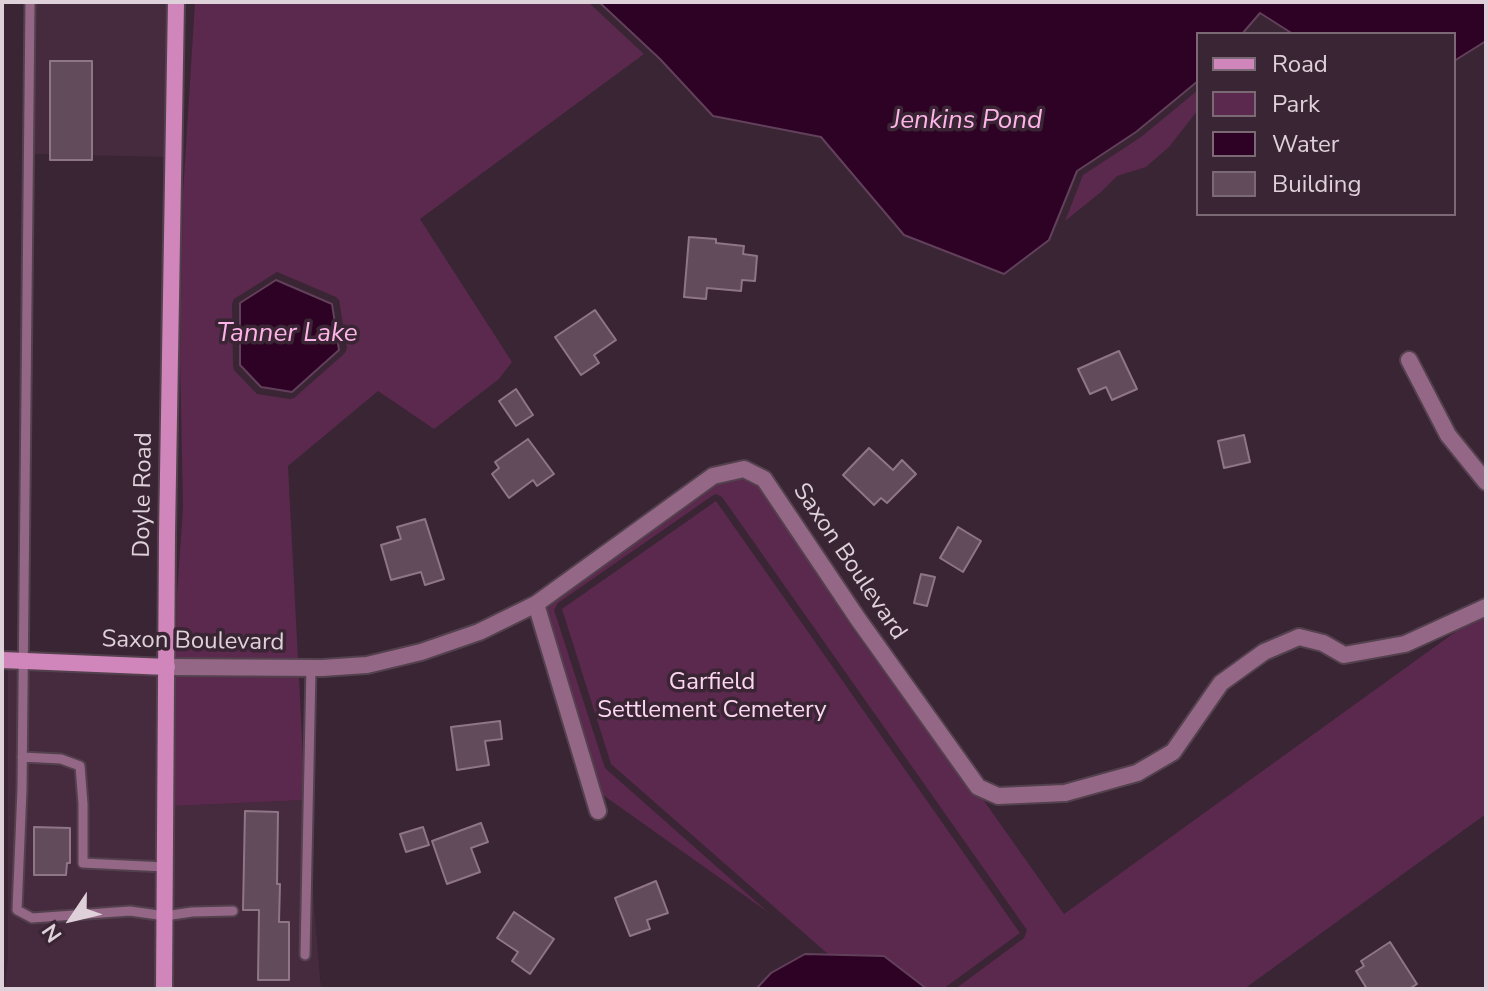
<!DOCTYPE html>
<html>
<head>
<meta charset="utf-8">
<style>
  body { margin:0 }
  #map { position:relative; width:1488px; height:991px; overflow:hidden; background:#392533; font-family:"Nunito Sans",sans-serif }
  canvas { display:block }
  .frame { position:absolute; inset:0; border:4px solid #dfd1da; pointer-events:none }
  .legend { position:absolute; left:1196px; top:32px; width:260px; height:184px; box-sizing:border-box; background:#392533; border:2px solid #7b6a76; margin:0; padding:10px 14px; list-style:none; font-size:24px; color:#dfd1da }
  .legend li { display:flex; align-items:center; gap:16px; height:40px }
  .legend b { width:40px; border:2px solid #7b6a76 }
  .north { position:absolute; left:32px; top:879px; width:80px; height:80px; -webkit-text-stroke:6px #392533; paint-order:stroke; rotate:235deg; font-size:22px; font-weight:700; line-height:32px; text-align:center; color:#dfd1da }
  .north::after { content:''; display:block; margin:auto; width:28px; height:36px; background:#dfd1da; clip-path:polygon(50% 0,100% 100%,50% 72%,0 100%) }
</style>
</head>
<body>
<div id="map">
<canvas width="1488" height="991"></canvas>
<div class="frame"></div>
<ul class="legend">
<li><b style="height:10px;background:#d086bb"></b>Road</li>
<li><b style="height:22px;background:#5a294d"></b>Park</li>
<li><b style="height:22px;background:#2d0224"></b>Water</li>
<li><b style="height:22px;background:#624b5b"></b>Building</li>
</ul>
<div class="north">N</div>
</div>
<script>
const ctx = document.querySelector('canvas').getContext('2d');
ctx.lineJoin = 'round';
function fill(path, color) { ctx.fillStyle = color; ctx.fill(path, 'evenodd'); }
const poly = rows => new Path2D(rows.map(r => 'M' + r).join(''));
function strokePath(path, color, width, dash) { ctx.strokeStyle = color; ctx.lineWidth = width; ctx.lineCap = dash ? 'butt' : 'round'; ctx.setLineDash(dash || []); ctx.stroke(path); }
function write(font, color, halo, rows, align = 'center') {
  ctx.font = font + ' "Nunito Sans",sans-serif'; ctx.lineWidth = 7; ctx.setLineDash([]); ctx.textBaseline = 'middle'; ctx.strokeStyle = halo; ctx.fillStyle = color; for (const [text, x, y, turn = 0] of rows) {
    ctx.save(); ctx.translate(x, y); ctx.rotate((+turn || 0) * Math.PI / 180); ctx.textAlign = isNaN(turn) ? turn : align; if (halo) ctx.strokeText(text, 0, 0); ctx.fillText(text, 0, 0); ctx.restore();
  }
}
fill(poly([
  [28,2,168,2,165,157,33,154],
  [8,668,158,676,155,989,5,989,8,956],
  [305,800,321,989,173,989,174,806]
]), '#462b3e');
fill(poly([
  [195,2,588,2,644,54,420,219,512,362,499,379,434,429,378,391,288,466,298,659,176,659,177,594,183,508,180,358,183,193],
  [277,272,336,297,339,300,347,348,345,353,294,398,290,399,257,394,234,370,233,365,232,304,234,299],
  [1198,90,1198,110,1169,147,1146,167,1117,176,1101,192,1065,221,1083,175,1141,137],
  [742,478,758,485,850,625,971,792,982,798,1064,914,1465,625,1486,615,1486,814,1244,989,955,989,1024,938,1027,930,722,497,716,494,712,496,558,603,554,610,605,768,769,913,603,795,547,608,716,484],
  [716,501,1020,933,943,989,927,989,884,956,829,955,611,764,562,609],
  [176,676,299,676,305,800,174,806]
]), '#5a294d');
const water = poly([
  [599,2,1486,2,1486,41,1454,61,1454,34,1293,34,1260,13,1242,34,1198,34,1198,81,1136,132,1077,171,1049,240,1004,274,904,235,821,137,713,116,660,59,599,2],
  [276,280,332,304,339,350,292,392,261,387,240,365,240,303,276,280],
  [805,954,884,956,927,989,756,989,771,973,805,954]
]);
fill(water, '#2d0224');
strokePath(water, '#62405b', 2);
const building = poly([
  [50,61,92,61,92,160,50,160,50,61],
  [689,237,716,239,716,243,744,246,743,254,757,256,755,281,742,280,741,291,707,288,706,299,684,297,689,237],
  [595,310,616,340,594,355,599,363,581,375,555,337,595,310],
  [1119,351,1137,389,1112,400,1106,387,1090,394,1078,369,1119,351],
  [516,389,533,415,516,426,499,401,516,389],
  [1244,435,1250,462,1224,468,1218,441,1244,435],
  [528,439,554,474,537,486,533,480,509,498,492,474,499,468,495,462,528,439],
  [869,448,893,470,902,460,916,474,887,503,881,498,874,505,843,475,869,448],
  [425,519,444,579,425,585,421,572,391,580,381,545,401,539,397,527,425,519],
  [958,527,981,541,963,572,940,558,958,527],
  [921,574,935,577,927,606,914,603,921,574],
  [500,721,502,739,485,741,489,765,457,770,451,727,500,721],
  [245,811,278,812,277,884,280,884,279,922,289,922,289,980,258,980,259,910,243,910,245,811],
  [481,823,488,842,471,848,480,872,447,884,432,841,481,823],
  [34,827,70,828,70,863,67,863,66,875,34,875,34,827],
  [423,827,429,845,406,852,400,834,423,827],
  [656,881,668,913,647,920,650,929,630,936,615,898,656,881],
  [514,912,554,939,530,974,512,961,518,952,497,938,514,912],
  [1390,942,1417,984,1409,989,1367,989,1356,971,1364,966,1361,961,1390,942]
]);
fill(building, '#624b5b');
strokePath(building, '#8f7687', 2);
const lane = poly([
  [30,2,22,789,17,910,32,918,130,911,165,916,192,912,233,911],
  [22,757,61,759,80,766,83,804,83,863,165,867],
  [305,955,311,668]
]);
const street = poly([
  [1409,360,1448,435,1486,482],
  [536,604,598,811],
  [167,667,322,668,367,665,421,652,479,632,536,604,713,476,744,469,764,479,858,619,978,787,998,796,1065,793,1137,773,1173,752,1221,683,1264,652,1299,637,1323,643,1344,655,1405,644,1486,607]
]);
const secondary = poly([
  [2,660,167,667],
  [164,989,167,534,176,2]
]);
strokePath(lane, '#54414e', 13);
strokePath(street, '#54414e', 20);
strokePath(secondary, '#54414e', 20);
strokePath(lane, '#956787', 9);
strokePath(street, '#956787', 16);
strokePath(secondary, '#d086bb', 16);
write('24px', '#dfd1da', '#392533', [
  ["Doyle Road",144,495,-89],
  ["Saxon Boulevard",849,562,56],
  ["Saxon Boulevard",193,642,1]
]);
write('24px', '#fdd7f1', '#392533', [
  ["Garfield",712,683],
  ["Settlement Cemetery",712,711]
]);
write('italic 26px', '#feb4e8', '#392533', [
  ["Jenkins Pond",967,122],
  ["Tanner Lake",287,335]
]);
</script>
</body>
</html>
